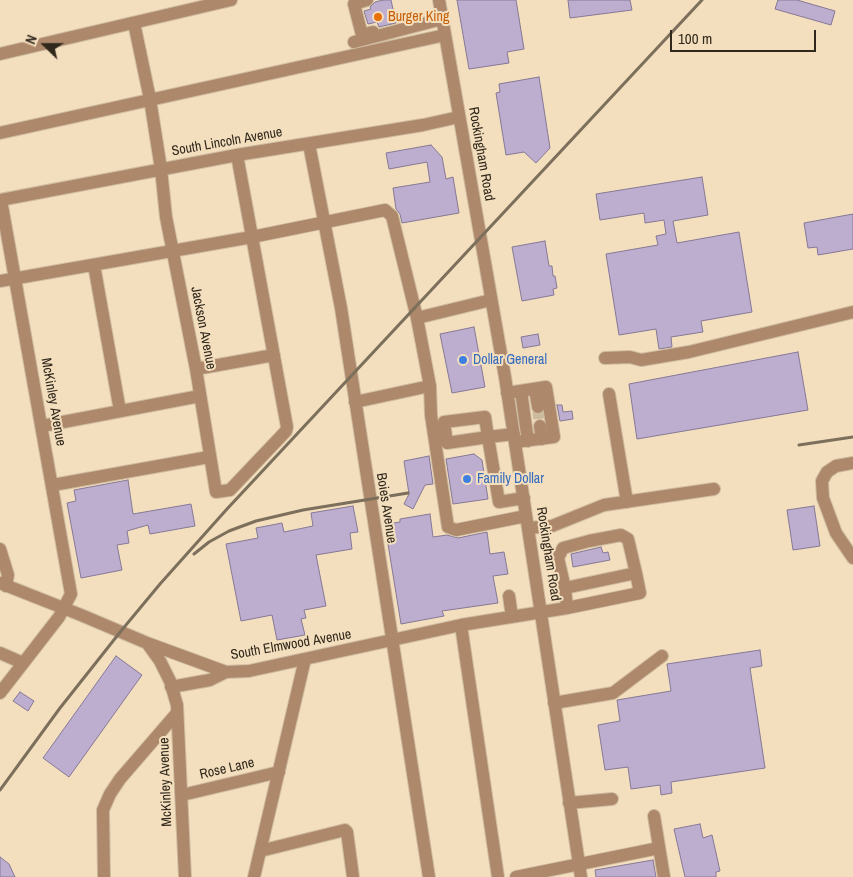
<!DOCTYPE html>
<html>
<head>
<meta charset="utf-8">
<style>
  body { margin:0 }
  #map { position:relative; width:853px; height:877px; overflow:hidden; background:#f3debe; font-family:"Archivo Narrow",sans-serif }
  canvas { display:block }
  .north { position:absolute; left:20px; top:20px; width:50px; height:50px; -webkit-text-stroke:4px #f3debe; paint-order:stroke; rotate:292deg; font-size:14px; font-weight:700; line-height:20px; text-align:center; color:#30281c }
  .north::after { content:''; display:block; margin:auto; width:18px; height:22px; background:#30281c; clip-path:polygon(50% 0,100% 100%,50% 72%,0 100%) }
  .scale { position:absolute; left:670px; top:30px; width:146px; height:22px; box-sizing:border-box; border:2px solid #30281c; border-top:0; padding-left:6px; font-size:15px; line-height:18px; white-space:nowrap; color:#30281c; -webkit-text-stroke:4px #f3debe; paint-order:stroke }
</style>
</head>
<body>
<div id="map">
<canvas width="853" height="877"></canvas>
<div class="north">N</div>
<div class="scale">100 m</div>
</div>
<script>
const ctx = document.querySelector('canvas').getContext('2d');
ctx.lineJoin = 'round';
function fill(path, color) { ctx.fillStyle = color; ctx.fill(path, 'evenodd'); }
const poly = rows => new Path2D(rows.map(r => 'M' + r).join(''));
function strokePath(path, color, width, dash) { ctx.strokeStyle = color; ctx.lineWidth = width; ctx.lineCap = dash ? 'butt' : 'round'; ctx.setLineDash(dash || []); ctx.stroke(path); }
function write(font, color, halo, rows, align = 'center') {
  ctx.font = font + ' "Archivo Narrow",sans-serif'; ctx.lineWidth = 4; ctx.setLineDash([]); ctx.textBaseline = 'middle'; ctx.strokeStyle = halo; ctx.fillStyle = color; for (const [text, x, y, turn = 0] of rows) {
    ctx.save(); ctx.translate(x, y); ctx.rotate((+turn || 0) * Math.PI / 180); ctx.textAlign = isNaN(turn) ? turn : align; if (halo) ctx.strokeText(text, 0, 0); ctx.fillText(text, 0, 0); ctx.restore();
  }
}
const building = poly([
  [383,0,391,0,396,23,379,27,377,22,368,24,364,11,371,9,370,7,375,2,383,0],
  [457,0,516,0,524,49,507,52,509,63,469,69,457,0],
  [568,0,630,0,632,10,570,18,568,0],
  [778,0,797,0,835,11,831,25,775,9,778,0],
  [539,77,550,148,536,163,524,152,506,155,496,93,500,92,499,84,539,77],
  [431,145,442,157,446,179,453,177,459,213,402,223,400,214,396,209,393,188,430,182,427,162,389,169,386,153,431,145],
  [702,177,708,215,673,221,677,243,739,232,752,312,701,321,703,332,671,337,672,347,659,349,656,329,619,335,606,254,658,245,656,236,666,234,664,220,645,223,644,213,600,220,596,194,702,177],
  [853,214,853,249,818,255,817,247,808,248,804,223,853,214],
  [545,241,549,266,552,266,553,276,555,276,557,288,553,289,554,295,522,301,512,247,545,241],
  [474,327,485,387,452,393,440,334,474,327],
  [538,334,540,345,523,348,521,337,538,334],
  [798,352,808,410,637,439,629,384,798,352],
  [557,405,562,405,563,412,572,411,573,419,560,421,557,405],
  [474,454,482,460,488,499,453,504,446,459,474,454],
  [429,456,433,484,425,485,413,509,404,504,409,494,404,461,429,456],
  [128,480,133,514,191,504,195,526,150,534,148,525,127,531,129,543,117,545,122,570,81,578,67,503,76,501,74,490,128,480],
  [353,506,358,532,350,533,352,549,316,555,326,606,304,610,306,618,301,619,305,635,277,640,272,615,241,621,226,544,258,538,256,528,282,523,284,532,313,526,311,513,353,506],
  [814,506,820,546,793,550,787,510,814,506],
  [430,514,433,537,447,535,458,538,487,532,490,554,504,552,508,574,493,576,498,603,442,611,444,616,401,624,388,544,392,543,388,524,400,522,400,519,430,514],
  [601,547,603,553,608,552,610,560,573,567,571,554,601,547],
  [760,650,762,666,750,668,765,768,671,782,672,793,661,795,660,785,631,789,628,767,605,770,598,725,620,721,617,700,671,691,667,664,760,650],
  [116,656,142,675,69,777,43,758,116,656],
  [20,692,34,701,28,711,13,701,20,692],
  [700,824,703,838,712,835,720,871,716,872,716,877,685,877,674,829,700,824],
  [0,857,9,864,15,877,0,877,0,857],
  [653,860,656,877,596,877,595,870,653,860]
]);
fill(building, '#bdaecf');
strokePath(building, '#857896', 1);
strokePath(poly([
  [538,407,540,426]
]), '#ccba9e', 12, [12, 6]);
const minor = poly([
  [367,0,354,4,362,35,373,32],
  [439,0,505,377,581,877],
  [134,23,150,99,161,169,166,217,196,369,216,492,230,490,286,431,287,427,237,155],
  [354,42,442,19],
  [0,54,231,0],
  [0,133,445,35],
  [309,144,341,308,429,877],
  [0,200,237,155,423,125,459,117],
  [94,265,120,411],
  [0,281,252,237,385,210,392,216,417,318,430,386,431,415,448,527,456,530,526,516],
  [417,318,491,300],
  [605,358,630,357,641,360,689,352,853,312],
  [196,369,274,355],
  [535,389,538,407],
  [521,391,528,441],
  [507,393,546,387,554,437,515,442],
  [609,394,627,502],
  [355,402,430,386],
  [42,426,200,396],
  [540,426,542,439],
  [514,434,488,437,447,443,444,422,485,417,488,437,499,502,524,498],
  [853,463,836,466,827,472,822,481,823,498,836,533,853,558],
  [53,485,209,457],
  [528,528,552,526,604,505,714,489],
  [0,549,8,575,6,586],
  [0,583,81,615,147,643,226,672,249,671,461,625,542,612,567,608,640,593,636,573,565,588,567,608],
  [565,588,558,558,563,548,589,541,621,535,628,539,636,573],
  [509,596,512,617],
  [461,625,498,877],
  [147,643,160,661,170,681,177,705,185,877],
  [0,653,23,663],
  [171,687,210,680,226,672],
  [0,693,59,617,71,594,1,200],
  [554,703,613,693,662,656],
  [182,795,279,772],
  [569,803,612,799],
  [654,816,664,877],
  [260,851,345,830,347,832,353,877],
  [104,877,103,810,110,794,120,779,177,713],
  [254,877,305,659],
  [516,877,659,848]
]);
strokePath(minor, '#d0bda1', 14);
strokePath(minor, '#ad886b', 12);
strokePath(poly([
  [799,445,853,437],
  [194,554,209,542,229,531,256,521,303,510,408,493],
  [0,790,60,708,121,631,160,584,227,509,702,0]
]), '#7c6f5b', 3);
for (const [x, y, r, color] of [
  [378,17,5,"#e8710a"],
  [463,360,5,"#3f7fe0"],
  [467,479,5,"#3f7fe0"]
]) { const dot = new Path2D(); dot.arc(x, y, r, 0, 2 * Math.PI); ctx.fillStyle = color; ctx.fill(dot); strokePath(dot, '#f3debe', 2); }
write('14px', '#c56008', '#f3debe', [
  ["Burger King",388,17]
], 'left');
write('14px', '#30281c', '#f3debe', [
  ["South Lincoln Avenue",227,142,-10],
  ["Rockingham Road",481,154,80],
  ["Jackson Avenue",203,328,79],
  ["McKinley Avenue",53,402,80],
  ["Boies Avenue",386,508,81],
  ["Rockingham Road",548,554,81],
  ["South Elmwood Avenue",291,645,-10],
  ["Rose Lane",227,769,-13],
  ["McKinley Avenue",166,782,-92]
]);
write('14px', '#366cbe', '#f3debe', [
  ["Dollar General",473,360],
  ["Family Dollar",477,479]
], 'left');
</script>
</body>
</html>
